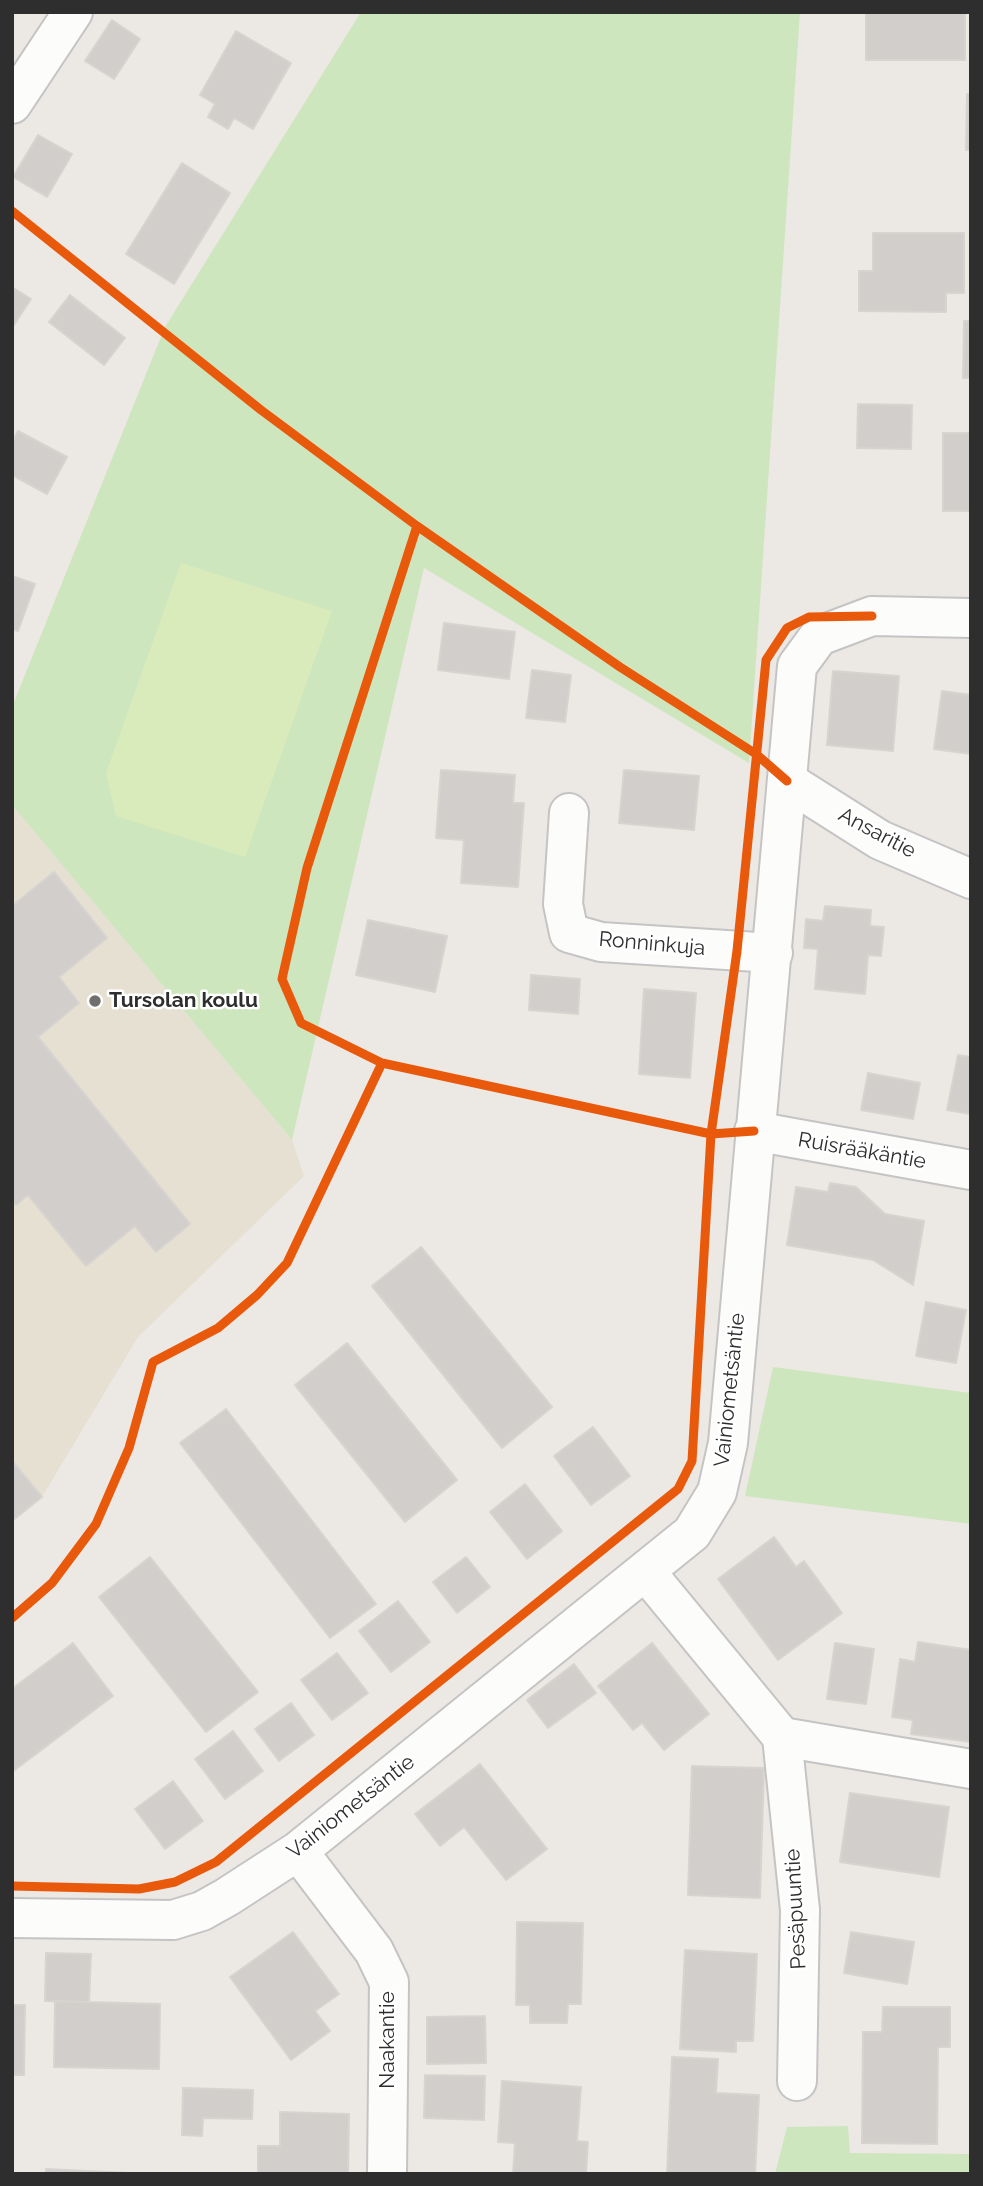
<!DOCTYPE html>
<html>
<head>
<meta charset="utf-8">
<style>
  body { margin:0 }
  #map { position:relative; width:983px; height:2186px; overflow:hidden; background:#ece8e4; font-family:Raleway,sans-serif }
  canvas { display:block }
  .frame { position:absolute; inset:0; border:14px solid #2e2e2e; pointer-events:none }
</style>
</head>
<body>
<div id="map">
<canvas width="983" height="2186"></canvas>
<div class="frame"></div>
</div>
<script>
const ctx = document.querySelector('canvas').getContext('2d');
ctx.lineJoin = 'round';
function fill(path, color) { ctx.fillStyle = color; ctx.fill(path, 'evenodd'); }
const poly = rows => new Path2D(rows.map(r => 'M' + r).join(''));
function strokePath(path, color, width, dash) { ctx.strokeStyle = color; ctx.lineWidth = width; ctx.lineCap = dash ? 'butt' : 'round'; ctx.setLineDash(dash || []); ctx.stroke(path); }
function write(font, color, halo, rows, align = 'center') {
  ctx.font = font + ' Raleway,sans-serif'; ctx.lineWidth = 5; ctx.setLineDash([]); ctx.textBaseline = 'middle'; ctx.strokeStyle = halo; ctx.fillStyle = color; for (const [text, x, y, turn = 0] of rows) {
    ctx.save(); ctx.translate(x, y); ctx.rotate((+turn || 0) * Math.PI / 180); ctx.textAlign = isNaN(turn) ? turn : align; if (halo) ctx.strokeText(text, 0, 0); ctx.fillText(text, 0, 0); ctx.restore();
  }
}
fill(poly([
  [12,805,292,1140,304,1176,138,1337,42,1497,12,1521]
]), '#e6e0d3');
fill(poly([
  [361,12,800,12,749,763,424,568,292,1140,12,805,12,707,165,327],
  [773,1367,971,1393,971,1524,745,1496],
  [848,2126,850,2153,971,2154,971,2174,775,2174,787,2127]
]), '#cee6be');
fill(poly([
  [181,563,332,611,245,857,116,816,106,773]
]), '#d9eabb');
const building = poly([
  [866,12,965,12,965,60,866,60,866,12],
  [112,20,140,39,114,79,85,61,112,20],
  [236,31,291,63,253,129,234,118,228,129,208,117,215,104,200,95,236,31],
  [967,94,971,94,971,150,966,150,967,94],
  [38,135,72,154,47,197,13,177,38,135],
  [182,163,230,193,174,284,126,254,182,163],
  [873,233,964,233,964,293,946,293,946,312,859,311,859,271,873,271,873,233],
  [12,287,31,299,12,328,12,287],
  [70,295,125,338,104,365,49,322,70,295],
  [964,321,971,321,971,378,963,378,964,321],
  [858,404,912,405,911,449,857,448,858,404],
  [18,431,67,457,47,494,12,475,12,442,18,431],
  [943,433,971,433,971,526,970,511,943,511,943,433],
  [12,576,35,584,18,631,12,629,12,576],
  [444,623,515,632,509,679,438,670,444,623],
  [532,670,571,675,565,722,526,718,532,670],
  [833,671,899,676,893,751,827,745,833,671],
  [942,691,971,695,971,754,934,749,942,691],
  [441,770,515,775,513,803,524,803,518,887,461,883,464,840,436,838,441,770],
  [624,770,699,776,694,830,619,823,624,770],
  [54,872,107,938,59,977,79,1003,38,1037,190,1224,156,1252,135,1226,86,1266,28,1195,16,1205,12,1201,12,906,54,872],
  [825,906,871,910,870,926,884,927,881,956,868,955,865,994,815,989,818,949,804,948,806,919,823,921,825,906],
  [368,920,447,936,435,992,356,975,368,920],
  [531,975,580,979,578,1014,529,1010,531,975],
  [644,989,696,993,690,1078,639,1074,644,989],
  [958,1055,971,1057,971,1114,947,1110,958,1055],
  [868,1073,920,1083,913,1119,861,1110,868,1073],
  [830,1183,856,1187,885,1214,924,1221,913,1285,873,1260,787,1245,796,1187,828,1192,830,1183],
  [421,1247,552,1407,502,1448,372,1286,421,1247],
  [926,1302,966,1310,956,1363,916,1356,926,1302],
  [347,1343,457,1480,405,1522,295,1385,347,1343],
  [226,1409,376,1604,330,1638,180,1443,226,1409],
  [593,1427,630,1476,591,1505,554,1456,593,1427],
  [13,1462,42,1497,12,1521,12,1463,13,1462],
  [525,1484,562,1531,527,1559,490,1512,525,1484],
  [774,1537,796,1567,804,1561,842,1613,778,1660,718,1579,774,1537],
  [150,1557,258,1692,206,1732,99,1597,150,1557],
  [466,1557,490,1587,457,1613,433,1582,466,1557],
  [398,1601,430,1642,391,1672,359,1631,398,1601],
  [918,1642,971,1650,971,1742,911,1734,913,1720,892,1717,900,1659,915,1662,918,1642],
  [73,1643,113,1696,12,1772,12,1689,73,1643],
  [652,1643,709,1714,664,1750,642,1723,633,1730,598,1686,652,1643],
  [835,1643,874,1649,866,1704,827,1699,835,1643],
  [337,1653,368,1693,332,1720,301,1680,337,1653],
  [574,1664,596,1693,548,1728,527,1700,574,1664],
  [291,1703,314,1735,279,1761,255,1729,291,1703],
  [233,1731,263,1771,225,1799,195,1759,233,1731],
  [480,1764,547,1849,506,1880,464,1827,440,1846,415,1814,480,1764],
  [692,1766,764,1768,760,1898,688,1895,692,1766],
  [173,1781,203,1821,165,1849,135,1809,173,1781],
  [850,1793,949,1807,939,1877,840,1862,850,1793],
  [517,1922,583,1923,581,2004,568,2004,567,2023,530,2023,530,2005,516,2005,517,1922],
  [293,1932,339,1994,315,2011,330,2031,291,2060,230,1977,293,1932],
  [851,1932,914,1942,907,1984,844,1973,851,1932],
  [685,1950,757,1954,753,2041,736,2041,736,2052,680,2049,685,1950],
  [46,1953,91,1954,89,2002,45,2001,46,1953],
  [55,2001,160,2004,159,2069,54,2067,55,2001],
  [12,2005,25,2005,24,2075,12,2075,12,2005],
  [883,2007,950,2007,950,2047,938,2047,937,2144,862,2143,863,2032,882,2032,883,2007],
  [485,2016,486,2063,427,2064,427,2017,485,2016],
  [672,2057,718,2059,716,2093,759,2095,755,2174,667,2174,672,2057],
  [425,2075,485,2076,484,2120,424,2118,425,2075],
  [502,2081,581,2087,577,2141,588,2142,586,2174,513,2174,515,2143,498,2142,502,2081],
  [183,2088,253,2090,252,2119,203,2118,202,2136,182,2135,183,2088],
  [280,2112,349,2114,348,2174,258,2174,258,2146,280,2146,280,2112],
  [46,2169,150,2174,46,2174,46,2169]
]);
fill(building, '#d1cecb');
strokePath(building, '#d7d4d0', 2);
const minor = poly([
  [12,104,73,12],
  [787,781,880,840,971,879],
  [569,813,563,904,569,933,601,942,773,953],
  [754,1131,971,1170],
  [646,1572,782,1737,800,1910,797,2081],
  [782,1737,971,1769],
  [298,1851,374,1951,389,1982,387,2174],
  [12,1918,173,1920,202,1911,227,1897,298,1851,692,1533,717,1492,728,1443,797,666,819,636,872,616,971,618]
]);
strokePath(minor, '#c5c4c5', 42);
strokePath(minor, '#fcfcfb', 38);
strokePath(poly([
  [12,211,261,410,417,526,620,667,756,754,787,781],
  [382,1063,711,1134,754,1131],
  [12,1618,52,1583,96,1524,129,1448,153,1362,218,1328,257,1295,287,1263,382,1063,301,1023,282,979,307,868,417,526],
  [12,1886,139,1889,175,1882,216,1862,678,1489,692,1461,711,1134,737,951,766,660,787,628,809,617,872,616]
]), '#e8590c', 9);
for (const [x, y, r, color] of [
  [95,1001,7,"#706f6e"]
]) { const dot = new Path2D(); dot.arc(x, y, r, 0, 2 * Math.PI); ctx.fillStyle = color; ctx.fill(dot); strokePath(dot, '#fff', 2.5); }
write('21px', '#2e2e2e', '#fff', [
  ["Ansaritie",877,833,28],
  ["Ronninkuja",652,944,5],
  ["Ruisrääkäntie",862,1151,10],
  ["Vainiometsäntie",730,1390,-84],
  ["Vainiometsäntie",351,1807,-38],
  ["Pesäpuuntie",796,1909,-93],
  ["Naakantie",388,2040,-90]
]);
write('bold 21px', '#2e2e2e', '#fff', [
  ["Tursolan koulu",109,1001]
], 'left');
</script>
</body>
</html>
